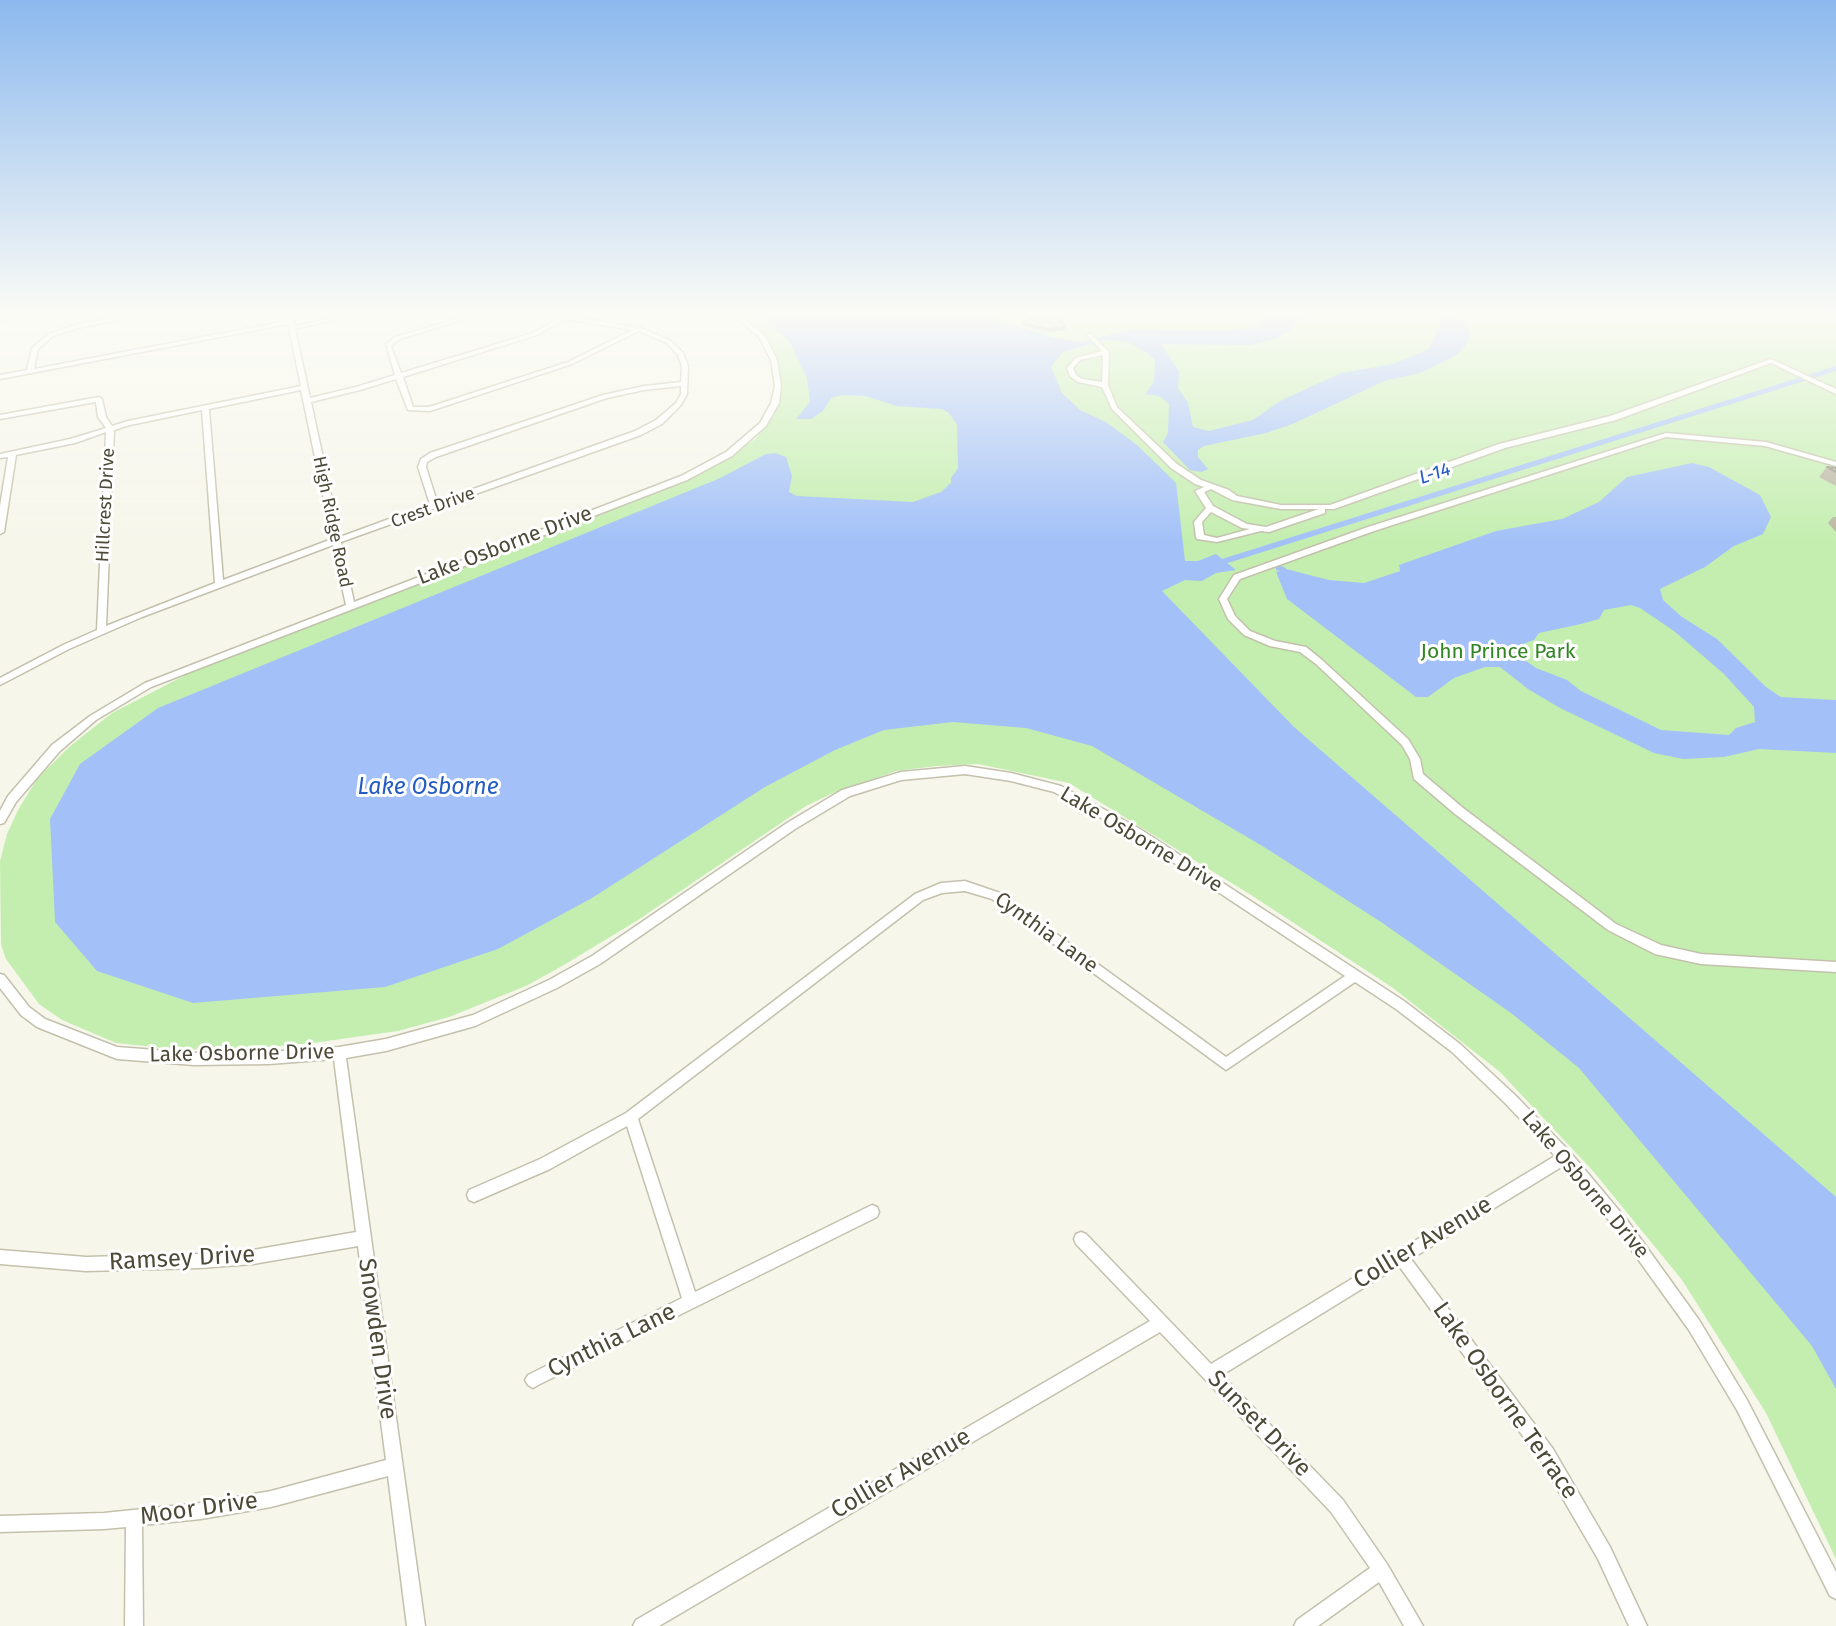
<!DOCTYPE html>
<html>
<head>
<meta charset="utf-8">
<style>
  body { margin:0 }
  canvas { display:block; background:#f7f6eb }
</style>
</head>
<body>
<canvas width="1836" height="1626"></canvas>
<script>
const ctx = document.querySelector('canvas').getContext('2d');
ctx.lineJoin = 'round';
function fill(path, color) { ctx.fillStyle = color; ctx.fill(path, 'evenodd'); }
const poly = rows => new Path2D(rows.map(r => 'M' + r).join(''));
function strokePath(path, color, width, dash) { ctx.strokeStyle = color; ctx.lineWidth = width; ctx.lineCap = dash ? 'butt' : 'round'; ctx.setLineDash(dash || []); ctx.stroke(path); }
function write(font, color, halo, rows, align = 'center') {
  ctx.font = font + ' "Fira Sans",sans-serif'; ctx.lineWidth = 6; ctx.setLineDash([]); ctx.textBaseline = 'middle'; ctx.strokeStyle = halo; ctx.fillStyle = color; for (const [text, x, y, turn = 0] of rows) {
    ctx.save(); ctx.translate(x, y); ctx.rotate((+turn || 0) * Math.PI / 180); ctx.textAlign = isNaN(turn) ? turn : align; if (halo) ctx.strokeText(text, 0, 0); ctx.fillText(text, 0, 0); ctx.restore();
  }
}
fill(poly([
  [740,314,1836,314,1836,1559,1766,1413,1682,1280,1593,1171,1500,1072,1393,988,1251,895,1069,783,978,764,937,766,896,771,831,794,806,806,638,920,564,965,526,986,449,1017,398,1031,313,1043,235,1050,173,1049,116,1043,62,1020,39,1004,6,959,1,945,0,861,7,834,18,810,37,779,69,747,112,713,197,669,730,457,755,439,767,424,779,391,773,348,756,326]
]), '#c4eeb0');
fill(poly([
  [756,314,990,314,1001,321,1050,337,1081,342,1130,330,1229,331,1255,327,1265,317,1275,314,1316,314,1295,323,1291,330,1276,339,1250,345,1161,344,1179,372,1178,388,1188,403,1193,427,1209,431,1253,420,1280,401,1341,373,1393,364,1429,349,1441,323,1436,314,1459,314,1470,331,1468,342,1457,355,1420,373,1384,381,1295,423,1266,433,1204,446,1198,450,1198,457,1208,469,1202,472,1190,470,1163,442,1168,433,1169,404,1159,396,1145,394,1154,382,1155,360,1147,353,1128,342,1105,340,1063,352,1051,367,1062,393,1080,410,1106,422,1137,445,1176,483,1185,561,1198,561,1216,554,1236,570,1216,573,1202,581,1185,580,1162,591,1294,727,1836,1197,1836,1389,1812,1346,1579,1068,1511,1013,1381,922,1264,847,1092,746,1026,728,953,722,884,730,835,750,765,787,592,898,498,949,385,987,193,1003,97,971,55,922,50,819,80,764,158,708,718,479,766,454,775,453,786,457,792,476,789,492,797,496,913,502,941,492,951,483,951,478,958,468,957,425,949,413,942,409,897,406,865,396,842,395,831,398,823,411,811,419,796,419,810,402,807,378,789,341],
  [1692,463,1709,467,1760,495,1771,517,1763,534,1734,546,1705,567,1660,589,1663,600,1682,617,1717,639,1766,687,1781,697,1836,700,1836,753,1759,749,1724,757,1683,759,1654,753,1560,708,1528,689,1500,667,1485,667,1454,678,1428,697,1416,697,1287,599,1276,572,1286,569,1329,580,1364,583,1400,571,1399,565,1496,531,1562,519,1599,502,1627,477],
  [1631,605,1640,608,1674,631,1724,674,1754,707,1755,722,1736,728,1729,735,1661,730,1581,691,1567,680,1536,668,1519,656,1518,650,1523,644,1534,640,1539,633,1581,624,1599,619,1604,610]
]), '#a3c1f8');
fill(poly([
  [1836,366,1836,371,1212,568,1209,569,1204,566,1206,564,1836,366],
  [1279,565,1286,568,1286,572,1276,570,1276,566,1279,565]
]), '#a3c1f8');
const minor = poly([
  [12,314,21,314,0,322,0,318,12,314],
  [136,314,149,314,78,328,53,336,38,349,34,369,287,321,286,314,292,314,295,326,350,314,361,314,295,329,310,398,356,387,395,375,386,344,395,337,474,314,483,314,399,339,391,346,401,373,533,333,558,318,541,314,566,314,569,316,641,328,671,341,683,353,688,366,687,394,681,405,662,424,641,435,439,507,438,509,433,509,341,542,354,602,681,476,726,452,760,423,771,403,775,386,771,360,759,337,732,314,739,314,765,336,777,360,781,386,779,403,766,426,732,456,687,480,151,687,96,720,60,751,16,802,4,823,0,824,0,811,8,796,52,745,90,716,145,683,346,605,333,545,142,617,69,649,0,685,0,678,63,645,97,630,106,432,75,443,16,455,4,532,0,534,0,506,8,457,0,458,0,454,70,439,106,428,98,417,96,402,0,419,0,415,99,397,102,399,106,417,112,426,128,421,301,386,288,324,0,379,0,375,27,370,32,348,49,334,77,324,136,314],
  [565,319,632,330,568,362,429,407,413,407,403,377,537,335,565,319],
  [639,331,667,343,678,355,682,366,681,382,644,386,603,395,430,453,421,459,418,467,430,504,340,537,311,402,360,390,396,379,408,410,430,411,572,364,639,331],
  [681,386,681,394,676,403,656,420,635,431,437,502,426,467,427,462,436,457,607,398,644,390,681,386],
  [301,390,332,539,223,580,209,409,301,390],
  [202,410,215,583,106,626,114,430,130,425,202,410],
  [1090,333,1109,352,1108,385,1117,407,1177,464,1201,480,1229,490,1237,496,1281,505,1330,505,1499,444,1610,416,1771,359,1836,389,1836,394,1771,363,1616,420,1505,448,1334,509,1325,509,1325,513,1269,532,1261,531,1217,542,1197,539,1196,537,1194,522,1206,508,1195,491,1204,487,1195,484,1171,468,1112,409,1102,387,1078,382,1070,376,1067,368,1076,358,1102,351,1087,335,1090,333],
  [1103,355,1102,382,1082,379,1076,375,1073,368,1080,360,1103,355],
  [1211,489,1232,500,1281,509,1319,509,1266,527,1247,524,1213,506,1204,492,1211,489],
  [1211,512,1242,528,1250,529,1217,538,1204,535,1202,522,1211,512],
  [1666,433,1766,442,1836,462,1836,466,1765,446,1666,437,1374,531,1240,579,1227,599,1235,616,1250,631,1275,641,1306,647,1322,660,1408,739,1420,759,1423,774,1463,808,1616,924,1661,945,1701,954,1836,962,1836,972,1701,964,1655,954,1608,930,1455,814,1414,779,1410,759,1402,745,1316,664,1300,652,1270,646,1244,635,1228,619,1219,599,1234,575,1368,527,1666,433],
  [965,766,1011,773,1061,786,1140,829,1404,1001,1460,1044,1516,1096,1570,1152,1627,1220,1699,1320,1747,1400,1836,1572,1836,1599,1830,1596,1737,1410,1689,1330,1617,1230,1563,1166,1411,1259,1553,1449,1610,1547,1647,1626,1629,1626,1598,1559,1541,1461,1399,1266,1222,1375,1343,1500,1387,1564,1423,1626,1404,1626,1379,1582,1318,1626,1294,1626,1297,1620,1370,1568,1331,1512,1160,1332,659,1626,633,1626,636,1620,1150,1321,1076,1244,1074,1239,1076,1234,1081,1232,1086,1234,1211,1364,1555,1156,1506,1104,1452,1052,1396,1009,1355,982,1226,1070,992,899,965,891,942,893,923,900,638,1119,695,1292,872,1205,877,1207,879,1212,877,1217,538,1385,533,1388,528,1385,525,1380,528,1375,682,1298,627,1126,550,1169,474,1202,469,1200,467,1195,469,1190,540,1159,626,1113,915,894,941,883,965,881,1000,893,1226,1057,1345,976,1132,835,1054,792,1011,781,965,774,901,780,850,796,795,829,600,964,557,988,475,1026,386,1051,346,1058,425,1626,407,1626,388,1476,271,1507,201,1519,142,1525,143,1626,125,1626,126,1527,104,1529,0,1532,0,1516,104,1513,201,1503,271,1491,386,1460,358,1246,253,1264,199,1268,86,1271,0,1264,0,1250,86,1257,199,1254,253,1250,356,1232,334,1059,269,1064,194,1065,117,1059,37,1027,21,1015,0,988,0,974,4,975,29,1007,45,1019,117,1047,194,1053,269,1052,339,1047,386,1039,473,1015,549,980,592,956,787,823,842,790,901,772,965,766]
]);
strokePath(minor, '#c3c1ac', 3);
fill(minor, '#fff');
fill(poly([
  [1022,323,1065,330,1048,332,1022,326],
  [1827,467,1836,468,1836,486,1819,477],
  [1833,517,1836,517,1836,532,1828,523]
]), '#bbb7a4');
fill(poly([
  [1065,327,1065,330,1048,332,1048,329]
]), '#999586');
const building = poly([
  [1042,314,1048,314,1058,317,1065,327,1048,329,1022,323,1042,314],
  [1827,467,1836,468,1836,472,1827,467]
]);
fill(building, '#dad5bf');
strokePath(building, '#999586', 2);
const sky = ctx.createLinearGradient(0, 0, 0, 541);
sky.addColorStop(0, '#8cb9ee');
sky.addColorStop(0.58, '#fbfbf6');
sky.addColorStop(1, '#fbfbf600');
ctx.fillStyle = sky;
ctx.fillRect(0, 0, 1836, 541);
write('18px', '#4c4937', '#fff', [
  ["Hillcrest Drive",106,505,-87],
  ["Crest Drive",433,508,-20],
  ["High Ridge Road",332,522,78]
]);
write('italic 19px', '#245cc4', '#fff', [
  ["L-14",1435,474,-18]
]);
write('21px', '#4c4937', '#fff', [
  ["Lake Osborne Drive",505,546,-21],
  ["Lake Osborne Drive",1141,840,31],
  ["Cynthia Lane",1046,933,36],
  ["Lake Osborne Drive",242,1054,-1],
  ["Lake Osborne Drive",1585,1185,50]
]);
write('21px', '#328523', '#fff', [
  ["John Prince Park",1498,652]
]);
write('italic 23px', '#245cc4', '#fff', [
  ["Lake Osborne",428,788]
]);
write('24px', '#4c4937', '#fff', [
  ["Collier Avenue",1423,1243,-31],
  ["Ramsey Drive",182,1259,-3],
  ["Snowden Drive",377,1339,82],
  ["Cynthia Lane",612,1341,-26],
  ["Lake Osborne Terrace",1505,1401,55],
  ["Sunset Drive",1259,1424,46],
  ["Collier Avenue",901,1474,-30],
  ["Moor Drive",199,1509,-8]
]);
</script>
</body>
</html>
